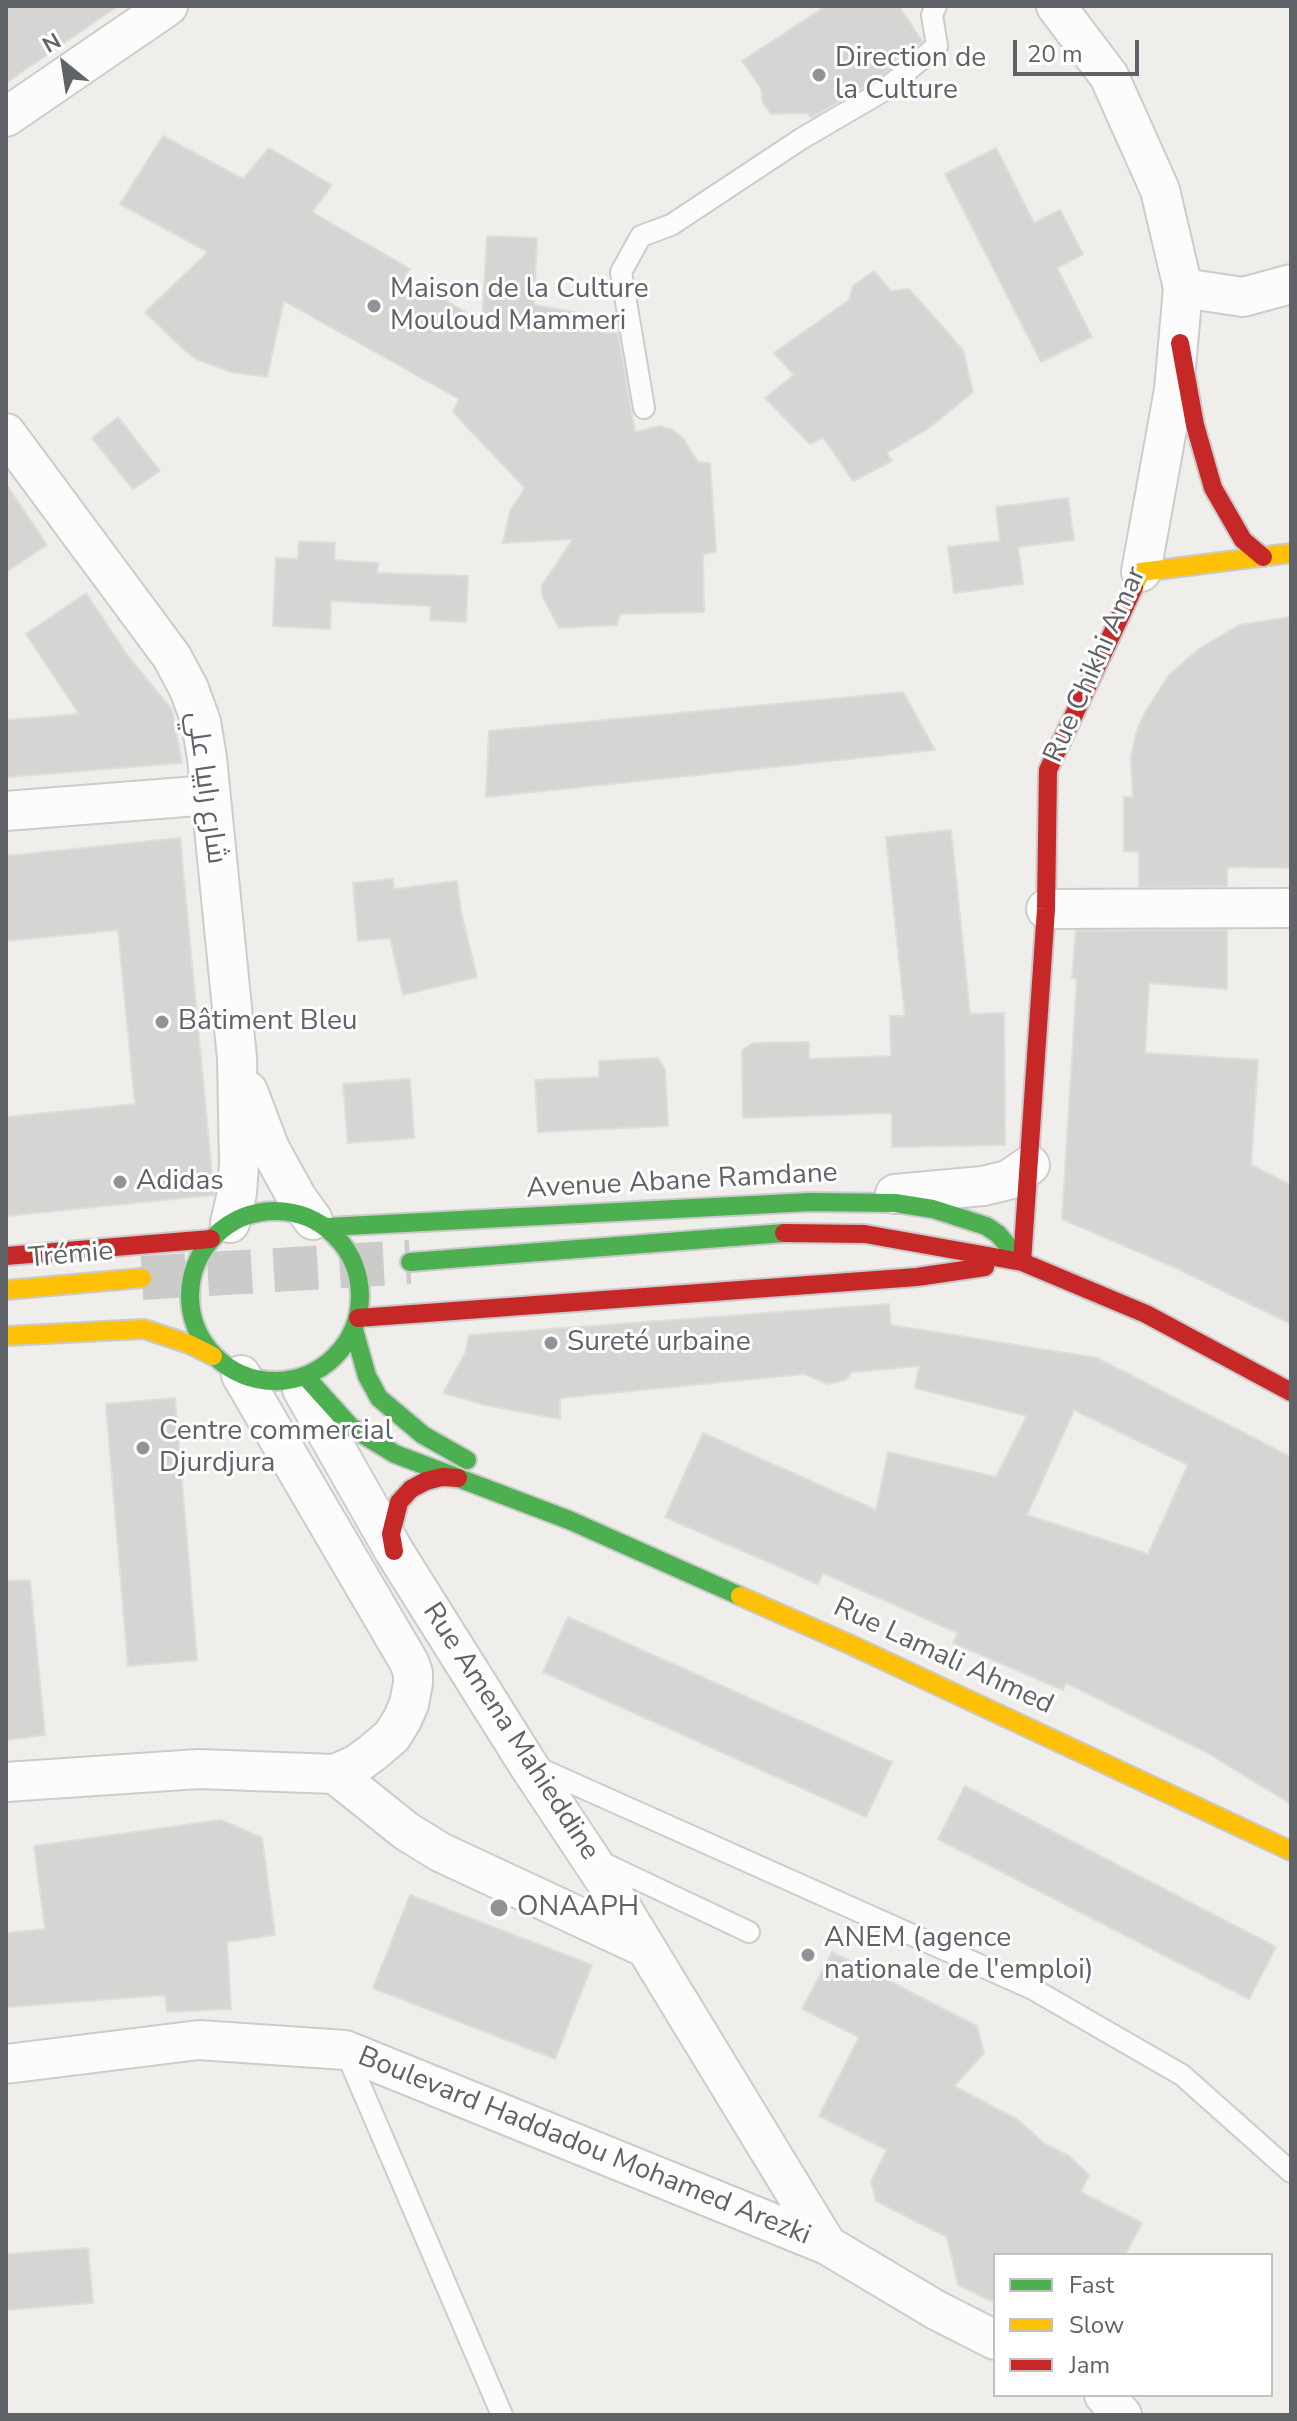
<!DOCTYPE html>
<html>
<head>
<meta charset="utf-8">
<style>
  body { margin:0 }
  #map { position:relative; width:1297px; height:2421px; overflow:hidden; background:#efeeea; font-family:"Nunito Sans",sans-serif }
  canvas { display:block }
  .frame { position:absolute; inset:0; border:8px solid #5f6368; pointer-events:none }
  .legend { position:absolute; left:993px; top:2253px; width:280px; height:144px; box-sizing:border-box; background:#fff; border:2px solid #bfc1c3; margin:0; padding:10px 14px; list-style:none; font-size:24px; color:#5f6368 }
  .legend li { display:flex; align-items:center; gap:16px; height:40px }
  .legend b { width:40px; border:2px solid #bfc1c3 }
  .north { position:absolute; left:24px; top:24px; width:80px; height:80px; -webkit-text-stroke:6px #fff; paint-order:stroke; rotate:330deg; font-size:22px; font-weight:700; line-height:32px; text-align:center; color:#5f6368 }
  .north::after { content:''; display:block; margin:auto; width:28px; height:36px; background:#5f6368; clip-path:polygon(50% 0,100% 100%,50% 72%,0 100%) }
  .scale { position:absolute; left:1013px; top:40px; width:126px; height:36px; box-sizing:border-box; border:4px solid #5f6368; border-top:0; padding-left:10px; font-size:24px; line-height:28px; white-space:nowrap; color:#5f6368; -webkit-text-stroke:6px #fff; paint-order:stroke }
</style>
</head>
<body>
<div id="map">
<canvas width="1297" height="2421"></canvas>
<div class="frame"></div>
<ul class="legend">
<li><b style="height:10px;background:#4caf50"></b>Fast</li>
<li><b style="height:10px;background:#ffc107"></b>Slow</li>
<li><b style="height:10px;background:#c62828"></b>Jam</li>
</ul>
<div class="north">N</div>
<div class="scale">20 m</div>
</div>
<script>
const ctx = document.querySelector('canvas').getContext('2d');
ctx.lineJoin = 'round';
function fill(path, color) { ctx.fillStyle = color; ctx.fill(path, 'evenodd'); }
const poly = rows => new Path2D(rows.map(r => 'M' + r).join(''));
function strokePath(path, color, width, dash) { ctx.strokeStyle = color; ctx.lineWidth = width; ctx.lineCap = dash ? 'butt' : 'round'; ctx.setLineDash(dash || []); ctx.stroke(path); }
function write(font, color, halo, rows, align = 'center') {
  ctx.font = font + ' "Nunito Sans",Cairo,sans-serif'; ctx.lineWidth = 6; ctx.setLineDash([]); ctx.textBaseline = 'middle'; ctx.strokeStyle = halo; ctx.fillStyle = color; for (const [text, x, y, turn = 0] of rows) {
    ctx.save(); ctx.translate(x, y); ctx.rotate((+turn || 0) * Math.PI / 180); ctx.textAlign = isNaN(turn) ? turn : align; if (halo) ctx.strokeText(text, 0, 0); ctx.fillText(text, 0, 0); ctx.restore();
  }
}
const building = poly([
  [6,6,118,6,6,83,6,6],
  [826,6,899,6,922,41,876,80,811,118,807,113,771,114,763,103,761,88,742,61,826,6],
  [163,136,243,179,269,148,332,185,312,212,410,269,404,276,482,322,487,236,537,238,534,305,597,316,603,333,618,333,635,432,660,426,673,430,683,438,698,462,710,463,716,552,703,554,704,612,620,614,617,625,559,628,542,595,542,585,573,539,503,543,510,511,525,488,453,412,459,399,284,301,267,377,231,372,196,359,184,350,145,312,208,252,120,204,163,136],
  [996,148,1034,223,1060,210,1083,254,1057,268,1092,337,1041,362,945,174,996,148],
  [874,271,891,291,909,289,963,350,973,392,929,428,887,453,892,461,853,481,823,437,810,444,765,398,794,375,774,353,849,300,853,286,874,271],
  [118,417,160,471,133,489,92,438,118,417],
  [6,484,47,545,6,572,6,484],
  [1068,498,1074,540,1018,547,1023,584,954,593,948,547,1000,541,996,507,1068,498],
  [299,541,335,543,334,560,378,563,377,573,468,576,466,622,430,620,431,606,331,601,330,629,273,626,276,558,298,559,299,541],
  [86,593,128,656,172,710,182,763,6,777,6,720,79,714,26,634,86,593],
  [1291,617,1291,868,1231,867,1227,869,1227,886,1139,887,1139,852,1124,851,1124,797,1133,797,1131,758,1136,733,1144,714,1169,675,1199,649,1239,625,1291,617],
  [903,692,935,750,486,797,489,731,903,692],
  [951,830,970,1014,1004,1013,1005,1145,892,1147,892,1113,743,1118,742,1050,753,1043,809,1042,809,1059,891,1056,890,1016,905,1016,886,837,951,830],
  [180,838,214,1195,6,1216,6,1117,135,1104,118,930,6,941,6,856,180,838],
  [393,879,394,889,457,881,461,912,477,977,403,995,390,938,358,941,353,883,393,879],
  [1227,930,1227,989,1149,983,1145,1053,1258,1060,1251,1165,1291,1185,1291,1324,1174,1267,1062,1219,1077,979,1072,978,1076,931,1227,930],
  [658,1058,665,1070,668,1126,538,1132,535,1080,599,1077,599,1061,658,1058],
  [410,1079,414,1138,348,1143,343,1084,410,1079],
  [889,1304,891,1325,1097,1358,1291,1457,1291,1804,1204,1751,1066,1683,1063,1690,953,1643,958,1633,823,1573,818,1584,665,1517,703,1433,876,1510,888,1452,996,1477,1027,1416,915,1388,919,1366,852,1372,845,1380,828,1384,804,1374,560,1398,560,1419,485,1405,443,1393,465,1354,469,1335,889,1304],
  [1074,1410,1188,1465,1148,1554,1027,1515,1074,1410],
  [175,1398,197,1660,128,1666,106,1404,175,1398],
  [30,1580,45,1735,6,1740,6,1581,30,1580],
  [568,1617,892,1762,866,1817,543,1672,568,1617],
  [965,1786,1276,1947,1249,1999,938,1839,965,1786],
  [221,1820,262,1838,275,1935,227,1942,231,2009,167,2012,165,1995,6,2007,6,1933,45,1929,34,1846,221,1820],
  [410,1895,592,1965,555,2059,373,1988,410,1895],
  [832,1952,977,2026,984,2053,954,2086,1018,2120,1045,2144,1069,2156,1089,2175,1081,2192,1142,2223,1125,2255,995,2255,995,2303,958,2285,947,2237,876,2201,871,2181,887,2150,819,2116,859,2037,802,2009,832,1952],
  [88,2248,93,2303,6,2310,6,2254,88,2248]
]);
fill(building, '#d6d5d3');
strokePath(building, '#deddd9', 2);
strokePath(poly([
  [142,1278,410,1262]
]), '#cbcbca', 44, [44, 22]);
const lane = poly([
  [644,408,621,272,641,236,671,225,801,139,883,91,937,46,932,15,936,6],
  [534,1766,1033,1989,1182,2075,1291,2172],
  [597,1860,749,1932],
  [345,2050,502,2415]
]);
const street = poly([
  [1056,6,1109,76,1160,190,1183,288,1174,390,1141,572],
  [6,117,168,6],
  [1183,288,1243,297,1291,284],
  [6,433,172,657,189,689,201,722,207,758,237,1058,239,1163,237,1193,230,1223],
  [6,811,210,795],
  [1046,909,1291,908],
  [248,1091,270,1149,297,1198,313,1220],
  [895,1194,983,1186,1008,1180,1030,1165],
  [302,1389,394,1551,527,1763,604,1879,827,2245,936,2310,995,2340],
  [335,1774,406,1831,440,1852,646,1948],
  [6,1782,199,1769,335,1774,357,1764,372,1753,392,1736,402,1720,409,1704,413,1683,413,1673,409,1662,241,1375],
  [6,2064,199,2040,345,2050,827,2245],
  [1104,2395,1122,2415]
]);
const fast = poly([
  '190 1296a85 85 0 1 1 170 0a85 85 0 1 1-170 0Z',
  [327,1227,810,1202,895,1203,933,1209,986,1226,998,1234,1022,1262],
  [410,1262,784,1233],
  [354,1330,367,1376,379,1398,423,1435,467,1460],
  [305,1376,351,1427,395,1454,569,1520,740,1596]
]);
const slow = poly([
  [1134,587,1141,572,1291,553],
  [6,1290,142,1278],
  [6,1336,144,1329,189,1344,213,1356],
  [740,1596,849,1644,1291,1851]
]);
const jam = poly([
  [1180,343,1195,425,1213,488,1243,540,1263,557],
  [784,1233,865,1234,1022,1262,1146,1314,1291,1392],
  [6,1256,211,1239],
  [1022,1262,1046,909,1048,770,1134,587],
  [358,1318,917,1277,985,1267],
  [394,1551,391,1534,399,1502,411,1489,426,1481,442,1477,458,1478]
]);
strokePath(lane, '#cbcccc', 24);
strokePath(street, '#cbcccc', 42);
strokePath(fast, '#cacacb', 22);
strokePath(slow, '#cacacb', 22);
strokePath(jam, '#cacacb', 22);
strokePath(lane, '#fdfcfc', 20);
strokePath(street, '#fdfcfc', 38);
strokePath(fast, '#4caf50', 18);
strokePath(slow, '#ffc107', 18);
strokePath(jam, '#c62828', 18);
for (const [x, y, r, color] of [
  [819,75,8,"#919496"],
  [374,306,8,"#919496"],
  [162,1022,8,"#919496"],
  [120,1182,8,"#919496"],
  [551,1343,8,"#919496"],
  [143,1448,8,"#919496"],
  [499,1908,10,"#919496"],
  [808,1955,8,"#919496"]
]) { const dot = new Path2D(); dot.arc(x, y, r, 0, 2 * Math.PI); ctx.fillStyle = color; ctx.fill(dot); strokePath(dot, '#fff', 3); }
write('28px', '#5f6368', '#fff', [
  ["Direction de",835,59],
  ["la Culture",835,91],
  ["Maison de la Culture",390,290],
  ["Mouloud Mammeri",390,322],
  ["Bâtiment Bleu",178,1022],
  ["Adidas",136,1182],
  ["Sureté urbaine",567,1343],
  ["Centre commercial",159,1432],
  ["Djurdjura",159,1464],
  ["ONAAPH",517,1908],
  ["ANEM (agence",824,1939],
  ["nationale de l'emploi)",824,1971]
], 'left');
write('28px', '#5f6368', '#fff', [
  ["Rue Chikhi Amar",1096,665,-66],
  ["شارع رابيا علي",205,788,82],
  ["Avenue Abane Ramdane",682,1182,-3],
  ["Trémie",71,1256,-5],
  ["Rue Lamali Ahmed",943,1657,25],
  ["Rue Amena Mahieddine",510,1732,57],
  ["Boulevard Haddadou Mohamed Arezki",584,2147,22]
]);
</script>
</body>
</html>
